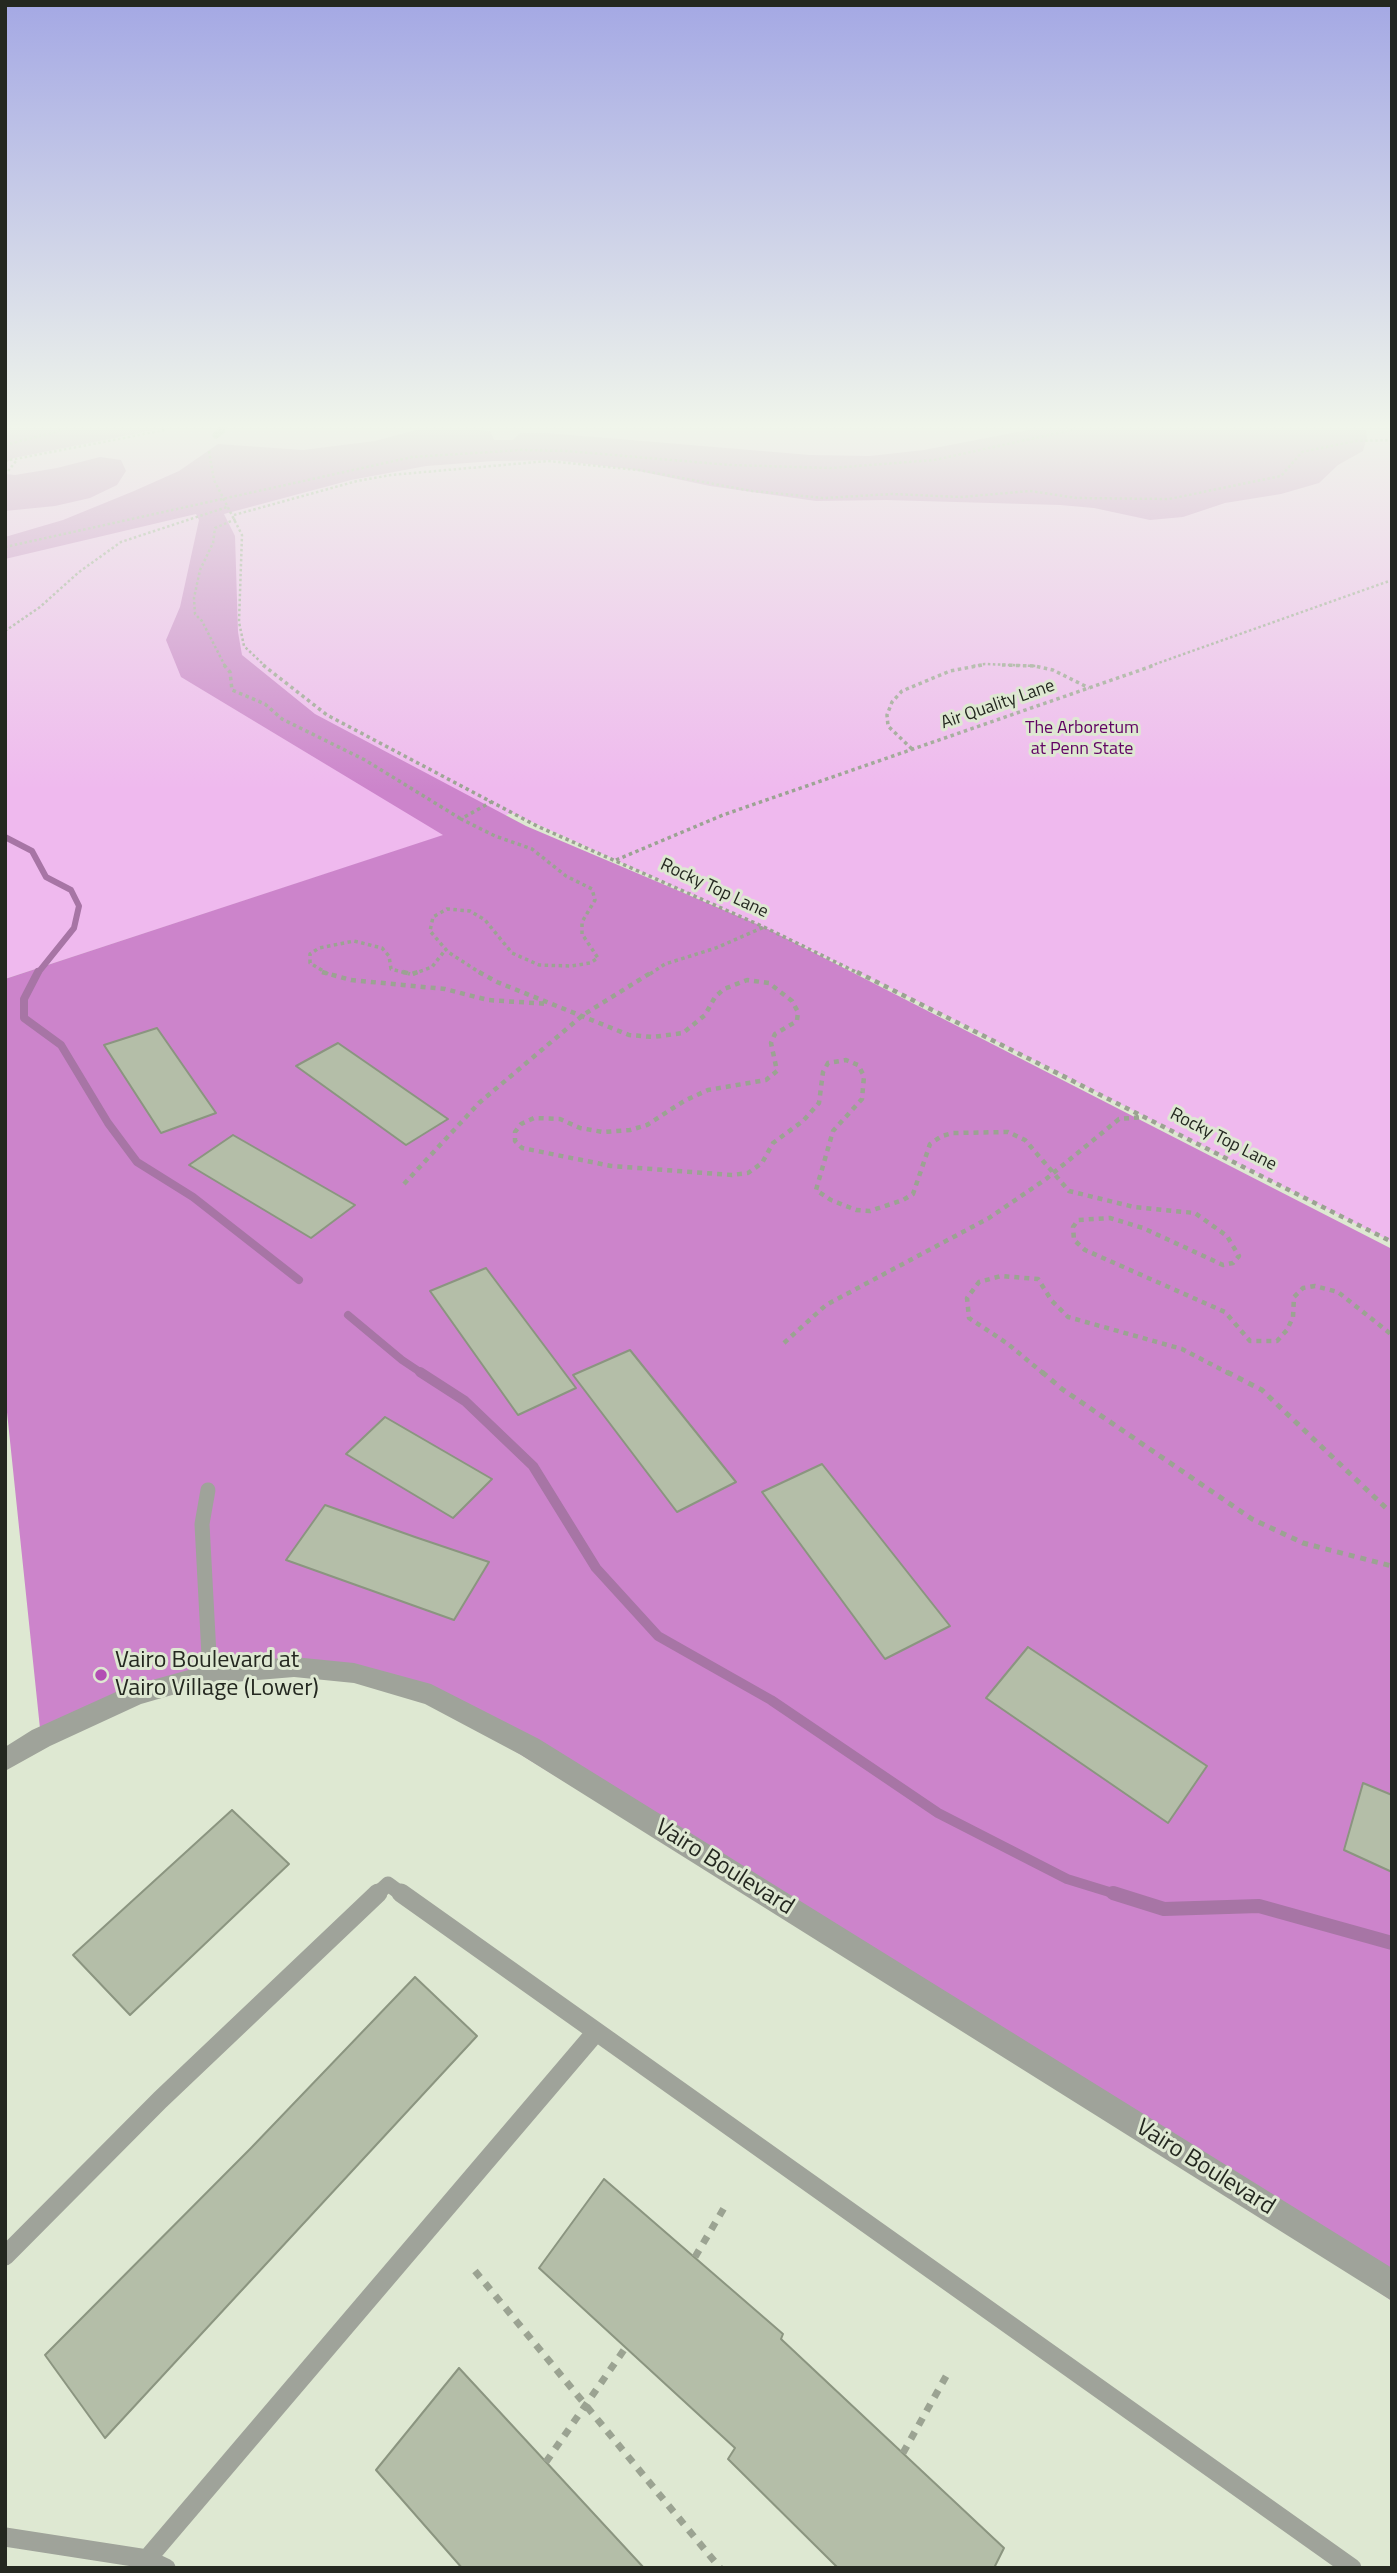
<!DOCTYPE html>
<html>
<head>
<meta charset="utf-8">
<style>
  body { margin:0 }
  #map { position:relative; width:1397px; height:2573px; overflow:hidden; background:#dee8d2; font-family:"Titillium Web",sans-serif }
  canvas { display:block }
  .frame { position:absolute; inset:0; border:7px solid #242820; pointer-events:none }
</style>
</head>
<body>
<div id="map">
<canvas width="1397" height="2573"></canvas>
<div class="frame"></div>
</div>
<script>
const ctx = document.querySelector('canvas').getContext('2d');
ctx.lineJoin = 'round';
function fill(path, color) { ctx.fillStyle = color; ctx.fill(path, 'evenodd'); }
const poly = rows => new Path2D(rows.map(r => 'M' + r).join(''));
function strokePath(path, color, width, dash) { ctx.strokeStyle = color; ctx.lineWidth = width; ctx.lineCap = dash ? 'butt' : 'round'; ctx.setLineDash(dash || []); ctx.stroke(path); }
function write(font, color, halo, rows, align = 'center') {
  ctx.font = font + ' "Titillium Web",sans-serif'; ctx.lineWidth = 6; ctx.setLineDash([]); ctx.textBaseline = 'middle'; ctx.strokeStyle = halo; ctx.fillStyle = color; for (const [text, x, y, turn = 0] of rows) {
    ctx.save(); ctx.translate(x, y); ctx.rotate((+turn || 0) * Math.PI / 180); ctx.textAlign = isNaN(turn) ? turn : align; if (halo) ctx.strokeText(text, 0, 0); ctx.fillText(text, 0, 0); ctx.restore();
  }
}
fill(poly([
  [5,430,1392,430,1392,1242,917,1001,764,927,512,813,5,979]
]), '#efb9ee');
fill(poly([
  [5,430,154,430,14,458,5,463],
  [416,430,478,430,490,431,494,440,513,440,520,433,547,433,810,455,870,456,924,450,1028,430,1366,430,1367,437,1363,451,1338,465,1319,483,1281,494,1225,503,1183,517,1150,520,1094,508,1060,505,886,500,816,501,710,486,629,469,555,460,494,461,426,466,351,480,224,514,235,536,238,632,242,655,315,714,526,826,764,927,1392,1249,1392,2301,1222,2186,414,1689,303,1667,210,1674,41,1738,5,1393,5,979,443,835,181,677,166,640,180,607,199,520,196,514,5,559,5,537,63,520,134,491,179,471,218,444,303,450,375,441],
  [100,457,121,460,126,471,117,485,90,498,55,506,5,511,5,474,15,475,57,468]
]), '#cc84cb');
strokePath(poly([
  [5,837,32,851,46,877,71,890,79,906,74,928,37,974]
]), '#a775a5', 6);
strokePath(poly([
  [38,972,24,999,24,1018,61,1045,108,1123,137,1162,193,1197,299,1280],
  [348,1315,402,1360,423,1374]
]), '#a775a5', 8);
strokePath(poly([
  [420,1372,465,1401,533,1466,596,1568,658,1636,771,1700,938,1813,1067,1879,1119,1895]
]), '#a775a5', 10);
strokePath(poly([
  [1113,1893,1164,1909,1259,1906,1392,1943]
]), '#a775a5', 14);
const building = poly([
  [157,1028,216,1113,161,1133,104,1045,157,1028],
  [338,1043,448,1119,406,1145,296,1066,338,1043],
  [233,1135,355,1205,311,1238,189,1165,233,1135],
  [486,1268,576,1388,518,1415,430,1291,486,1268],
  [630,1350,736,1482,677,1512,573,1375,630,1350],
  [385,1417,492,1479,453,1518,346,1454,385,1417],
  [822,1464,950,1626,885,1659,762,1492,822,1464],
  [325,1505,415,1537,489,1562,454,1620,286,1560,325,1505],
  [1028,1647,1207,1766,1168,1823,986,1698,1028,1647],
  [1363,1783,1392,1795,1392,1872,1344,1850,1363,1783],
  [232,1810,289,1864,130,2015,73,1955,232,1810],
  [415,1977,477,2036,105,2438,45,2355,251,2148,415,1977],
  [604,2179,783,2334,781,2339,1004,2548,994,2568,838,2568,728,2459,735,2448,539,2268,604,2179],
  [459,2368,546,2462,644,2568,462,2568,376,2470,459,2368]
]);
fill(building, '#b4bea8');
strokePath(building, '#8b9580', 2);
strokePath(poly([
  [5,445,63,430],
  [209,451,214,480,242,535,239,622,244,646,265,666],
  [5,461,165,430],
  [5,475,16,461],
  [234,515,357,481,391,475,548,461,639,470,752,491,824,498,892,494,961,497,1030,491,1077,498,1169,499,1281,476,1302,452,1355,441,1392,440],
  [5,547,412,457,521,450,567,451,730,465,832,468,934,460,1072,430],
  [5,631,40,607,79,572,121,542,227,507],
  [225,666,202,621,195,614,194,598,200,570,213,543,215,528,236,519],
  [973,666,985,664,1037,666],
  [1150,666,1392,580]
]), '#9ba392', 2.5, [2.5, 2.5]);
strokePath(poly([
  [224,665,230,672,232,690,265,704,282,719,365,760,461,819],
  [263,665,327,715,537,826,764,927,860,974],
  [1002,665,1035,666,1053,670,1089,688],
  [912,749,888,726,887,715,892,702,902,691,950,671,982,665],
  [616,860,723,815,1155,665],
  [328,974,310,963,310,954,319,948,354,941,382,948,389,956,391,969,410,974],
  [413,974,432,967,446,949],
  [482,974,448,952,430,931,433,917,447,909,470,911,485,920,512,953,539,965,571,966,590,963,598,958,582,934,582,922,595,900,592,889,566,876,532,849,495,836,461,819,491,802],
  [650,974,665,964,716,948,764,927]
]), '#9ba392', 3.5, [3.5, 3.5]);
strokePath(poly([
  [322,972,351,980,445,989,488,1000,549,1004],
  [403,972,412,974,418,972],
  [479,972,497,982,629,1035,653,1037,683,1033,705,1015,715,997,724,989,747,980,769,983,792,1001,798,1012,797,1021,775,1034,771,1043,777,1071,766,1080,708,1090,684,1101,647,1125,630,1130,603,1132,580,1128,560,1119,534,1118,521,1124,515,1132,515,1141,522,1148,611,1166,732,1175,748,1173,762,1163,773,1143,803,1121,819,1103,823,1072,828,1063,846,1060,858,1065,864,1076,862,1099,833,1131,816,1190,831,1200,856,1210,870,1211,903,1200,913,1194,930,1144,942,1136,953,1133,1008,1132,1025,1140,1069,1191,1134,1207,1195,1213,1227,1236,1239,1256,1233,1263,1223,1265,1143,1228,1110,1218,1078,1220,1073,1227,1074,1240,1085,1250,1225,1312,1250,1341,1277,1341,1287,1330,1293,1317,1294,1297,1303,1288,1315,1286,1338,1292,1392,1335],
  [857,972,1392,1242],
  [404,1184,479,1103,583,1015,652,972],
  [784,1343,826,1305,989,1218,1046,1179,1119,1119,1145,1117],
  [1044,1374,1008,1344,969,1318,967,1298,979,1282,1001,1276,1038,1279,1052,1301,1068,1317,1182,1349,1230,1374]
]), '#9ba392', 4.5, [5, 5]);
strokePath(poly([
  [1042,1372,1062,1389,1252,1519,1303,1543,1392,1566],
  [1227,1372,1262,1390,1386,1508,1392,1509]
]), '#9ba392', 5, [6, 6]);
strokePath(poly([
  [695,2257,724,2208],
  [475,2271,720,2568],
  [903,2453,949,2371],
  [546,2462,626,2347]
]), '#9ba392', 7, [8, 8]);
strokePath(poly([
  [216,435,222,430]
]), '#9fa39a', 7);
strokePath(poly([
  [208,1490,202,1524,210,1674],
  [376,1895,388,1884,403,1895]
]), '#9fa39a', 15);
strokePath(poly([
  [401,1893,1352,2568],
  [5,2256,160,2100,378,1893],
  [5,2537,147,2559,166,2568],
  [147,2559,596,2032]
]), '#9fa39a', 19);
fill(poly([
  [294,1657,354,1663,431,1684,539,1739,1392,2268,1392,2301,521,1755,425,1704,354,1683,294,1677,210,1684,141,1704,50,1746,5,1771,5,1747,32,1730,127,1687,210,1664,294,1657]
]), '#9fa39a');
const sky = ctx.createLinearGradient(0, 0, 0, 790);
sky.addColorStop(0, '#a4a8e4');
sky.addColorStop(0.54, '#f0f5eb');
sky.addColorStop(1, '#f0f5eb00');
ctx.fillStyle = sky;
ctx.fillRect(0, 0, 1397, 790);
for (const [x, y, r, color] of [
  [101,1675,7,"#b24db3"]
]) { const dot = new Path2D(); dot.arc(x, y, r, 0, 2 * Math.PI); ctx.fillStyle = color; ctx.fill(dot); strokePath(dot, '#dee8d2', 2.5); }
write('18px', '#242820', '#dee8d2', [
  ["Air Quality Lane",998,705,-19],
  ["Rocky Top Lane",714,889,25],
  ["Rocky Top Lane",1223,1140,27]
]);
write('18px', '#610363', '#dee8d2', [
  ["The Arboretum",1082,729],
  ["at Penn State",1082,750]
]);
write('24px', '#242820', '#dee8d2', [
  ["Vairo Boulevard at",115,1661],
  ["Vairo Village (Lower)",115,1689]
], 'left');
write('24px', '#242820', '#dee8d2', [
  ["Vairo Boulevard",724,1868,32],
  ["Vairo Boulevard",1205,2168,32]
]);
</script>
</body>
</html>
